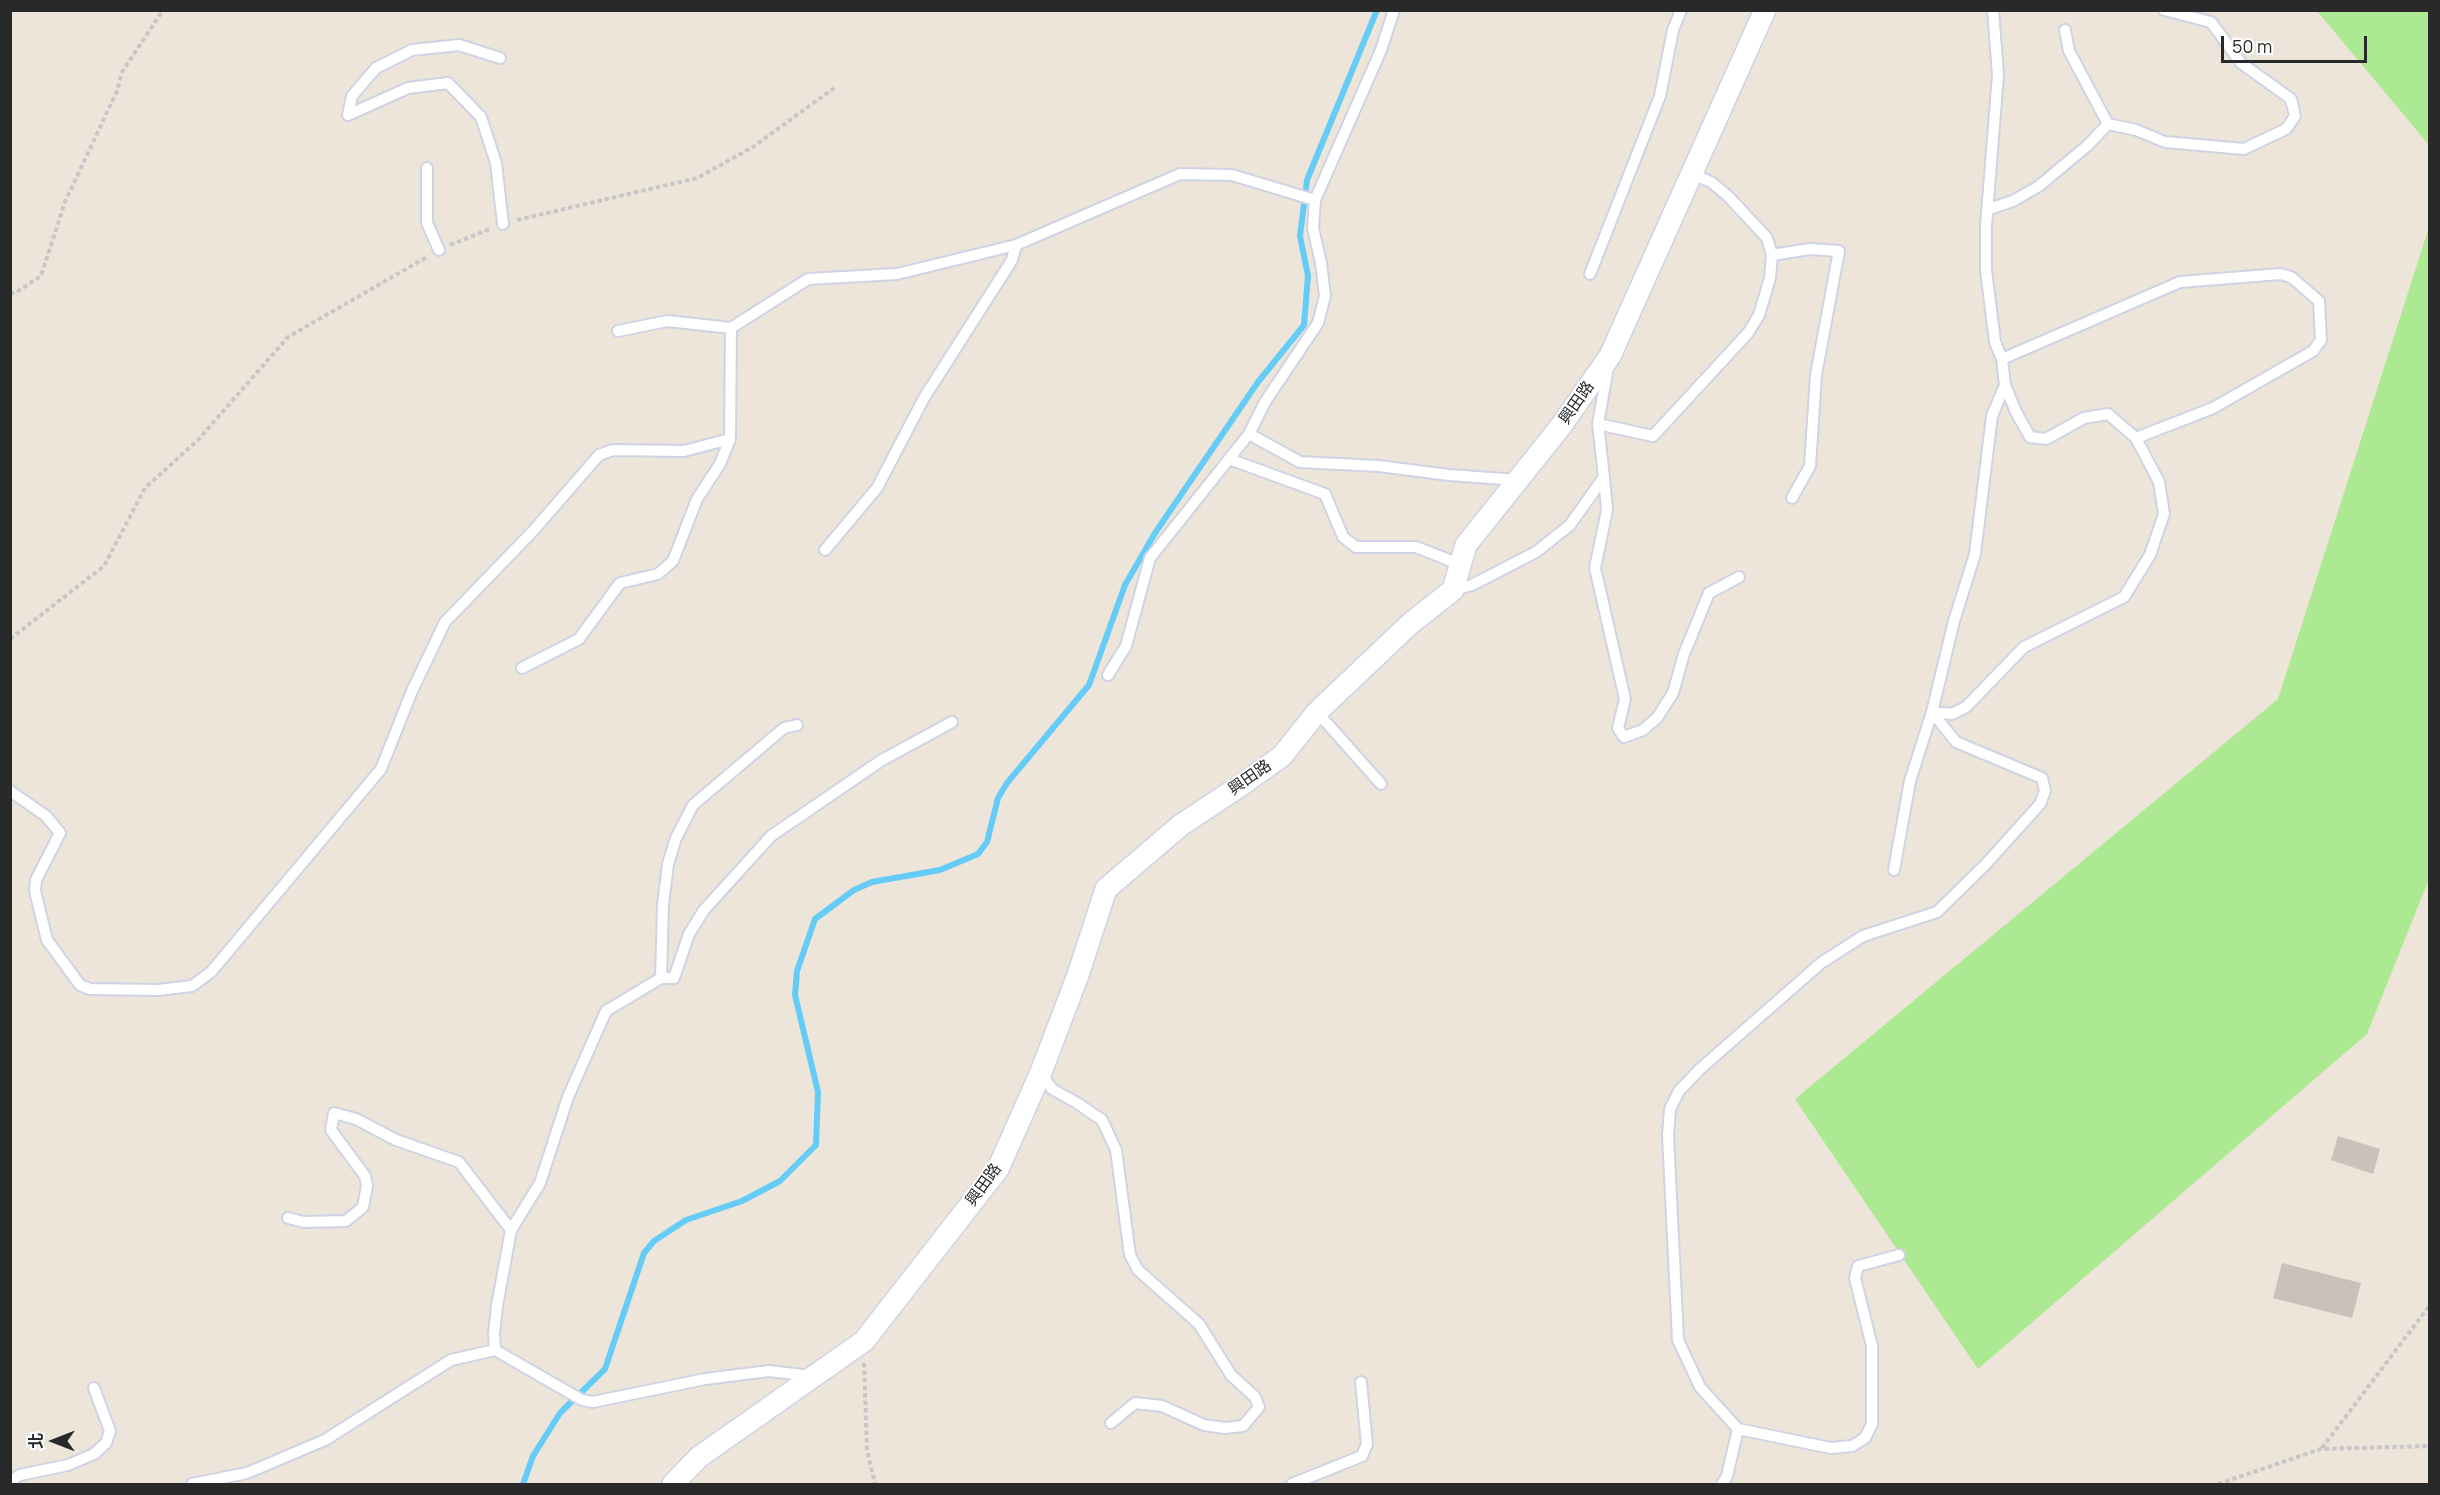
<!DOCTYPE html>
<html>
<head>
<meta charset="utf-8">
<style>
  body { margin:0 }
  #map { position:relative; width:2440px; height:1495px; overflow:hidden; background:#ede5da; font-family:Manrope,"Noto Sans TC",sans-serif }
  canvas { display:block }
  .frame { position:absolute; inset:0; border:12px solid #292929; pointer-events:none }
  .north { position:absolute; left:24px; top:1411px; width:60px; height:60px; -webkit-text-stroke:4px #fff; paint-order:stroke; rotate:270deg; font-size:16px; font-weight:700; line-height:24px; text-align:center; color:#292929 }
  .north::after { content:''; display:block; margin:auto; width:21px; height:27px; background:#292929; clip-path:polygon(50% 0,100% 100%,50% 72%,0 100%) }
  .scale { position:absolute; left:2221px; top:36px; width:146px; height:27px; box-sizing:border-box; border:3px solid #292929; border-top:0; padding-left:8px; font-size:18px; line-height:21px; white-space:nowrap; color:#292929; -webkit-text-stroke:4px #fff; paint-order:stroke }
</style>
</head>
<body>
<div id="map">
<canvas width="2440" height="1495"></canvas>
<div class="frame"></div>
<div class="north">北</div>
<div class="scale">50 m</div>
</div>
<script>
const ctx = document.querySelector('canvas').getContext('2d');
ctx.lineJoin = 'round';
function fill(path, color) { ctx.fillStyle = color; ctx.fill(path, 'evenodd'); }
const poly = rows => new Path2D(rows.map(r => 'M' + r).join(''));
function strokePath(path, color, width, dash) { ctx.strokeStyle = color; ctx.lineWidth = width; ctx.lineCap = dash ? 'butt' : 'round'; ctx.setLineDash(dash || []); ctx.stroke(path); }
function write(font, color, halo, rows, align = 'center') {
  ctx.font = font + ' Manrope,"Noto Sans TC",sans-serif'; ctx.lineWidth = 4.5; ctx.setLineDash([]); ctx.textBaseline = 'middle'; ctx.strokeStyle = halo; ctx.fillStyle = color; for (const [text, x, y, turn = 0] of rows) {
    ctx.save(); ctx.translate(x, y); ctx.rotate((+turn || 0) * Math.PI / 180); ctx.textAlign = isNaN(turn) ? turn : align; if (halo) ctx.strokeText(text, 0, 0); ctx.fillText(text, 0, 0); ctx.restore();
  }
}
fill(poly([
  [2317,11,2429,11,2429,145],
  [2429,227,2429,879,2367,1034,1978,1369,1795,1099,2278,699]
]), '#ade892');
strokePath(poly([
  [523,1484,533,1456,560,1413,605,1369,644,1253,654,1241,686,1220,742,1201,780,1181,816,1145,818,1092,795,995,797,971,815,919,854,890,872,882,940,870,978,854,987,842,998,798,1007,783,1089,685,1125,585,1155,533,1258,382,1304,325,1308,276,1300,236,1307,180,1377,10]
]), '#65ccf7', 6);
fill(poly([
  [2338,1136,2380,1149,2373,1174,2331,1160],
  [2282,1263,2361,1283,2352,1318,2273,1298]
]), '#c8c2ba');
const lane = poly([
  [1394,10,1381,50,1315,200,1313,228,1321,263,1325,296,1318,323,1265,402,1249,434,1300,462,1379,466,1449,475,1518,480],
  [500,58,459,45,412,50,376,68,352,96,348,115,408,88,448,83,481,117,496,163,503,224],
  [2108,124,2136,130,2165,142,2244,149,2286,129,2295,116,2291,99,2241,63,2211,22,2164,10],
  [427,168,427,223,439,250],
  [1989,209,2013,201,2039,186,2087,146,2108,124,2069,51,2065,30],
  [1016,245,1180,174,1232,175,1315,200],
  [1772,255,1810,249,1839,251,1816,375,1810,466,1792,498],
  [1590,274,1660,96,1673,30,1681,10],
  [731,328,808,279,897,274,1016,245,1012,260,924,398,877,488,825,550],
  [618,331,667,321,731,328,730,439],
  [2002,359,2180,282,2280,274,2291,277,2319,301,2321,340,2313,351,2213,408,2136,438],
  [1598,424,1653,436,1748,333,1759,315,1770,278,1772,255,1767,238,1728,196,1711,182,1692,174],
  [1229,459,1325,494,1343,537,1356,547,1416,547,1459,564],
  [1604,477,1598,424,1608,367],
  [1453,590,1472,585,1536,552,1570,525,1604,477,1607,510,1595,568,1625,699,1618,728,1624,737,1643,730,1657,718,1673,693,1684,654,1709,593,1739,577],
  [1108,675,1126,646,1150,558,1249,434],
  [1317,712,1381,784],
  [10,791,46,816,60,833,36,880,35,891,47,940,80,985,90,989,158,990,192,986,211,972,381,769,412,691,445,622,533,531,599,455,613,450,684,451,730,439,720,464,697,499,673,561,658,574,620,583,579,639,522,668],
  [1894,870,1910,781,1932,712,1952,714,1966,707,2024,647,2124,597,2150,555,2164,514,2159,482,2136,438,2108,414,2084,418,2046,439,2030,437,2016,412,2005,385],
  [661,978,674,978,689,934,704,910,771,836,882,760,952,722],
  [1041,1073,1052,1089,1077,1103,1102,1120,1116,1150,1130,1255,1138,1270,1199,1324,1231,1375,1255,1397,1259,1407,1243,1426,1225,1428,1204,1425,1162,1406,1135,1403,1111,1423],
  [511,1230,540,1183,568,1097,606,1011,661,978,663,905,668,864,676,838,693,805,784,728,797,725],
  [495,1350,582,1400,593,1402,705,1379,769,1371,811,1376],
  [1738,1429,1831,1448,1852,1446,1865,1438,1872,1424,1872,1346,1855,1278,1858,1266,1899,1255],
  [10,1481,20,1475,68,1465,94,1454,106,1443,110,1431,94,1388],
  [192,1484,247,1473,325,1440,451,1360,495,1350,494,1334,497,1306,511,1230,459,1162,396,1140,356,1119,334,1113,331,1130,365,1176,367,1186,363,1207,346,1221,304,1222,288,1218],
  [1292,1484,1362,1456,1367,1444,1361,1382],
  [1722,1484,1727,1476,1738,1429,1700,1387,1678,1340,1668,1135,1670,1109,1679,1091,1700,1069,1821,963,1863,936,1937,912,1986,864,2040,804,2045,791,2042,778,1956,742,1932,712,1954,621,1975,554,1992,416,2005,385,2002,359,1995,342,1986,270,1986,226,1998,75,1993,10]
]);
const street = poly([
  [673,1484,699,1457,864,1341,998,1169,1041,1072,1078,975,1106,889,1181,825,1240,786,1282,756,1317,712,1411,623,1453,590,1466,545,1561,426,1610,356,1765,10]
]);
strokePath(lane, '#cfd3e4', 14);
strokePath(street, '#cfd3e4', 24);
strokePath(poly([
  [517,220,697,178,753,147,834,88],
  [450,245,490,229],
  [10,293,15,293,41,276,65,202,117,91,122,72,163,10],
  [10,639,104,566,145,488,198,440,288,337,427,257],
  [864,1363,867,1450,875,1484],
  [2322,1448,2430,1305],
  [2218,1484,2321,1449,2430,1446]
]), '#c7c7c7', 4, [4.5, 3]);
strokePath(lane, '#fff', 10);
strokePath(street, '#fff', 21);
write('16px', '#292929', '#fff', [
  ["興田路",1577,403,-55],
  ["興田路",1250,778,-35],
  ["興田路",984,1185,-54]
]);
</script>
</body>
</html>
